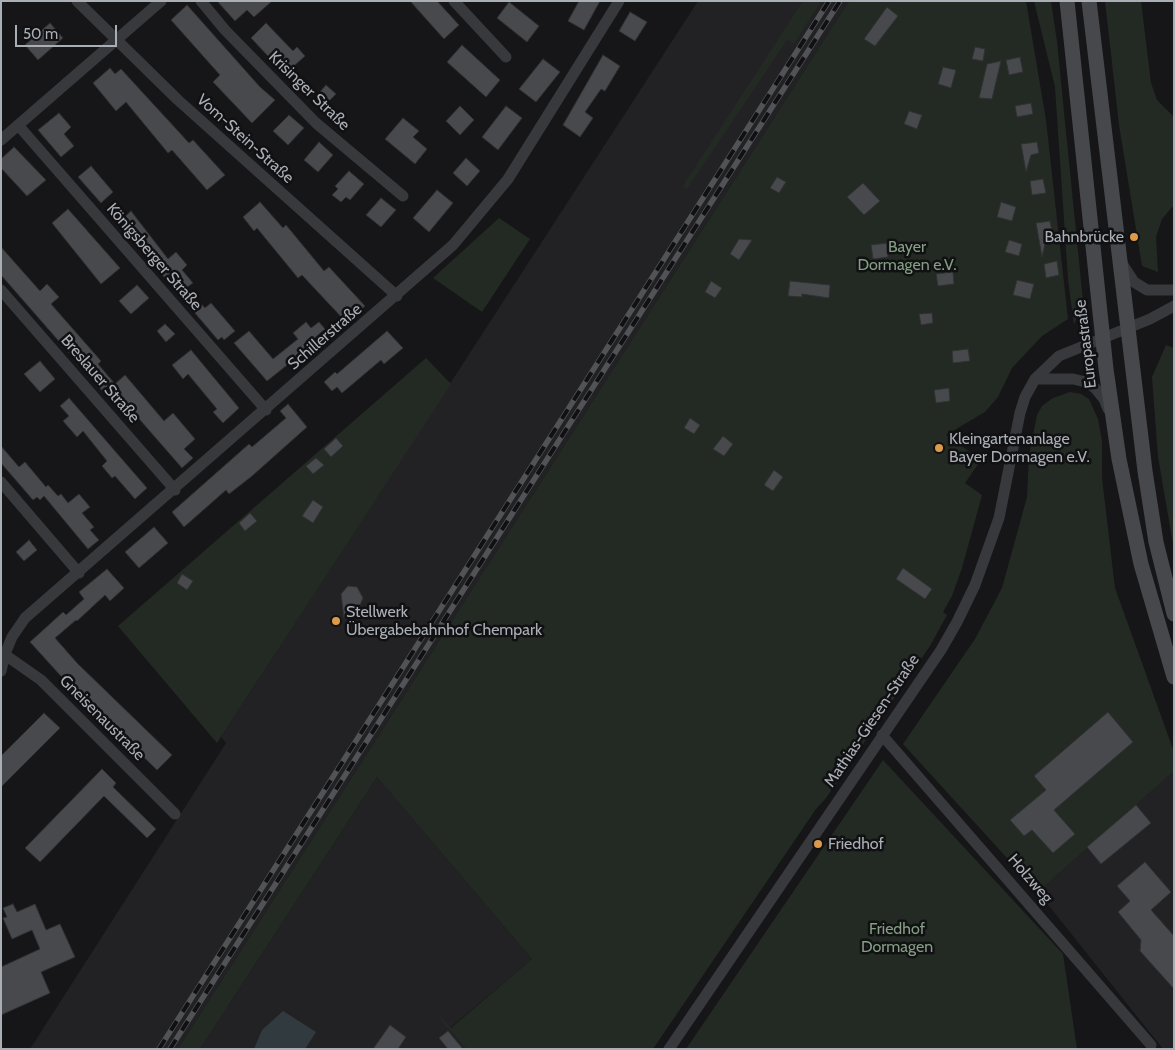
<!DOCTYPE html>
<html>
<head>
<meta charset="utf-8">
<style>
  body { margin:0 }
  #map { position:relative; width:1175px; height:1050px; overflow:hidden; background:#161618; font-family:Cabin,sans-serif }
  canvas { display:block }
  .frame { position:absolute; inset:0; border:2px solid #aaafb6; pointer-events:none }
  .scale { position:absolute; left:15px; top:25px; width:102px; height:22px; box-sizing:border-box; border:2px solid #aaafb6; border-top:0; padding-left:6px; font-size:15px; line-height:18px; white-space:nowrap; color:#aaafb6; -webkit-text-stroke:4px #111113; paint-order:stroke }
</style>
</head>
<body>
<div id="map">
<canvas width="1175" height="1050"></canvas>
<div class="frame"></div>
<div class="scale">50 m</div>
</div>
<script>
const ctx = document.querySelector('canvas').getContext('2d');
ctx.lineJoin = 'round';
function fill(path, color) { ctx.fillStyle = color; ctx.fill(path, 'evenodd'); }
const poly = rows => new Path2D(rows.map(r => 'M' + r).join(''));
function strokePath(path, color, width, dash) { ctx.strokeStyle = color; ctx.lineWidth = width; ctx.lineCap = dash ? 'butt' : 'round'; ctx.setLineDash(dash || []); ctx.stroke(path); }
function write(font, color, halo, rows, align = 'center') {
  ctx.font = font + ' Cabin,sans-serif'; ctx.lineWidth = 5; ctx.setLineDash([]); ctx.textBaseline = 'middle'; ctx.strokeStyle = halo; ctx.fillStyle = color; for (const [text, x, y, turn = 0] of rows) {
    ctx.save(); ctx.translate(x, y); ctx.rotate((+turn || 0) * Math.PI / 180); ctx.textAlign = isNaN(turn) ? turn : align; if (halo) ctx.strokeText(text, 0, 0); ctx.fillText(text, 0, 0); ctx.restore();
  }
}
fill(poly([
  [698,1,849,1,178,1049,30,1049,226,743,221,737],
  [1174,771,1174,1049,1163,1049,1038,892],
  [377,777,532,959,450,1028,443,1021,466,1049,200,1049]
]), '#222225');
fill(poly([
  [803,1,821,1,794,44,787,40,687,189,683,186],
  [849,1,1026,1,1046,120,1068,319,1042,336,1012,368,998,397,985,412,946,435,981,460,965,483,982,495,962,568,952,596,943,612,947,615,930,646,826,798,816,809,653,1049,466,1049,433,1010,451,1028,532,959,377,777,200,1049,178,1049],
  [1034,1,1051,1,1057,42,1083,301,1074,325,1068,279,1055,87],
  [1105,1,1141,1,1151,83,1157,100,1174,117,1174,205,1162,219,1156,237,1158,272,1142,266,1119,125],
  [499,218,530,239,482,312,433,278],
  [1166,345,1174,348,1174,550,1158,457,1152,377],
  [426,358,451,384,217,743,118,626],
  [1070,392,1081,394,1089,399,1098,419,1102,441,1102,478,1115,588,1174,752,1174,771,1038,892,903,744,975,639,1002,588,1027,497,1029,456,1037,415,1042,406,1053,398],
  [883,760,1063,954,1077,1049,686,1049]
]), '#232a23');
fill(poly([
  [283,1011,316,1032,305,1049,254,1049,262,1030]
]), '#313a3f');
const building = poly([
  [217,1,272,1,254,17,247,10,235,21,217,1],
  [410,1,437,1,459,25,444,39,410,1],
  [579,1,600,1,584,30,568,21,579,1],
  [509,2,539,26,527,42,497,18,509,2],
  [187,5,260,87,275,100,252,123,213,82,220,75,171,20,187,5],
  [887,7,898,16,875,46,864,39,887,7],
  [630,12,647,22,635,41,619,31,630,12],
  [50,23,63,38,38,60,25,45,50,23],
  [266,23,293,51,297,47,305,56,285,74,251,38,266,23],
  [462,45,500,80,486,97,447,62,462,45],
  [975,47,985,49,983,61,972,59,975,47],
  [603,55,620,66,605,91,601,89,585,112,593,118,580,137,563,125,603,55],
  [1020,57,1023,72,1009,75,1006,60,1020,57],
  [543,59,560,72,536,102,519,89,543,59],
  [1001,61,992,99,979,98,987,64,1001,61],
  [943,67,956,70,951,88,938,84,943,67],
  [110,68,115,74,121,69,189,143,193,140,225,175,207,190,172,150,168,153,126,102,116,111,93,83,110,68],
  [326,85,336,94,321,109,312,101,326,85],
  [1031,103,1033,114,1017,117,1015,106,1031,103],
  [460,106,474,120,460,135,446,121,460,106],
  [506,106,522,118,498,150,482,137,506,106],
  [909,111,922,115,917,129,904,124,909,111],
  [59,113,71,127,64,134,74,146,61,157,38,130,59,113],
  [289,115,304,128,288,145,273,131,289,115],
  [403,118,419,131,413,137,427,149,415,164,385,139,403,118],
  [319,142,333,155,318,172,304,160,319,142],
  [1037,142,1039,153,1031,155,1026,172,1021,144,1037,142],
  [14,147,46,180,27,196,1,168,1,159,14,147],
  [466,158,480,171,467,186,453,173,466,158],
  [91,166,113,192,101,203,78,177,91,166],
  [349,171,364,184,350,200,346,197,341,202,332,195,338,189,335,186,349,171],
  [777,177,786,182,779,193,770,188,777,177],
  [1043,179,1046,193,1032,195,1030,181,1043,179],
  [863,183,880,201,864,215,847,197,863,183],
  [437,190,453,203,429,232,413,218,437,190],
  [381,198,396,210,381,227,366,215,381,198],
  [260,202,283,228,286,225,324,271,329,267,365,306,346,322,302,275,298,278,257,228,254,231,243,217,260,202],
  [1001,202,1016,207,1012,221,997,217,1001,202],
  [68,209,120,268,101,284,52,223,68,209],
  [131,211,168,259,176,252,187,265,182,270,193,283,187,287,195,297,205,308,211,303,235,331,224,340,222,337,218,340,118,223,131,211],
  [1050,221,1052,232,1048,232,1042,257,1036,223,1050,221],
  [739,239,752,240,739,260,730,254,739,239],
  [1009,240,1022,244,1019,256,1005,252,1009,240],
  [887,243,888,257,873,259,871,245,887,243],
  [1,247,40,291,47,284,59,297,51,304,101,361,98,364,115,384,125,375,164,421,173,413,195,439,184,449,193,458,182,468,134,413,127,419,1,275,1,247],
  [1057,261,1059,275,1046,278,1044,264,1057,261],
  [953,272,954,284,938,286,936,274,953,272],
  [1017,280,1034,284,1030,299,1013,295,1017,280],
  [711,281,722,288,715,298,705,292,711,281],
  [790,281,830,285,829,298,802,294,802,297,788,296,790,281],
  [137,285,149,298,131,314,119,301,137,285],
  [932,313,933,323,921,325,919,314,932,313],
  [306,322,311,328,319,322,325,329,304,347,306,350,267,381,234,343,249,331,273,359,298,339,293,333,306,322],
  [165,324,175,334,166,342,157,331,165,324],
  [387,331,403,348,384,364,381,360,342,393,337,387,332,391,324,382,335,372,337,374,387,331],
  [968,349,970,361,953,363,952,351,968,349],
  [191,350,239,408,223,423,213,412,217,409,188,374,183,379,172,365,191,350],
  [40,361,55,379,40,392,24,374,40,361],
  [949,388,950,401,936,403,934,390,949,388],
  [69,398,147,488,135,499,115,476,112,478,102,466,107,461,83,431,77,437,63,421,69,416,60,406,69,398],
  [288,404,307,427,252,476,229,494,226,490,184,527,172,512,249,444,252,447,286,418,280,411,288,404],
  [690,418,700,425,694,434,684,428,690,418],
  [723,436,733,444,724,456,713,449,723,436],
  [336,438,343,446,331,457,324,449,336,438],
  [1,446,19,467,25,462,46,487,48,485,58,496,61,494,68,503,79,494,90,507,82,513,94,527,90,530,99,540,88,549,44,496,40,500,37,497,33,500,1,463,1,446],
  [316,458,324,465,313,474,306,466,316,458],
  [774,470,783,477,773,491,764,485,774,470],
  [313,500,323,507,313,523,302,516,313,500],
  [250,513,257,521,245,531,239,523,250,513],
  [154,527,168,543,139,568,125,552,154,527],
  [29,540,37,550,24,561,16,552,29,540],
  [903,568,932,589,925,599,896,579,903,568],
  [107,569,124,588,110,601,105,595,77,621,76,620,55,638,77,663,172,755,157,770,70,686,30,642,63,612,66,615,84,599,79,592,107,569],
  [182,574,193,581,187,590,177,583,182,574],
  [348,586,357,587,363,598,360,605,352,608,344,618,341,594,348,586],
  [1108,712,1133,742,1054,810,1075,834,1053,853,1032,830,1024,836,1010,820,1046,790,1034,776,1108,712],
  [44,713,60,728,1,787,1,756,44,713],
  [102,769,116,783,113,787,156,829,147,838,104,796,40,862,25,848,102,769],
  [1136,805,1151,823,1101,864,1087,847,1136,805],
  [1145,862,1171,892,1151,910,1174,936,1174,989,1140,951,1141,940,1118,912,1130,901,1117,886,1145,862],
  [13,904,17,912,35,904,46,930,60,924,75,957,41,972,50,993,1,1015,1,967,40,949,32,930,12,939,3,918,7,917,3,908,13,904],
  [390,1025,406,1037,398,1049,373,1049,390,1025],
  [448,1031,463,1049,448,1049,439,1038,448,1031]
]);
fill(building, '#48494d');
strokePath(building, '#303133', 1);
strokePath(poly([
  [77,1,178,100,397,296],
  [201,1,225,30,316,123,403,196],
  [454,1,506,57],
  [18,125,266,410],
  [1,140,161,1],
  [1121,262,1134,282,1147,290,1174,290],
  [1,290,175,490],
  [1035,379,1073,379,1086,382,1095,388,1104,399,1108,409],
  [1,482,79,573],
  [1,652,41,680,175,814],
  [1,671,5,654,12,637,25,618,453,245,508,179,619,1],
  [882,735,1151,1045],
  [669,1049,941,650,957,622,975,585,999,518,1020,413,1025,397,1035,379,1059,356,1150,319,1174,306]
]), '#38393c', 11);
strokePath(poly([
  [1067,1,1106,369,1119,459,1141,564,1174,677],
  [1089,1,1145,471,1156,542,1174,614]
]), '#46484c', 15);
const rail = poly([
  [159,1049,829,1],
  [170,1049,840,1]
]);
strokePath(rail, '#515357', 5.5);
strokePath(rail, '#111113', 4, [11]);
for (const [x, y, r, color] of [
  [1134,237,5,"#dc9b4a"],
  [939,448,5,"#dc9b4a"],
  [336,621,5,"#dc9b4a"],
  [818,844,5,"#dc9b4a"]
]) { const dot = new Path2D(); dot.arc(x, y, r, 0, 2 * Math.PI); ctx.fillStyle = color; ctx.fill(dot); strokePath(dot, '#111113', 2); }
write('16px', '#aaafb6', '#111113', [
  ["Krisinger Straße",309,91,44],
  ["Vom-Stein-Straße",245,139,42],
  ["Königsberger Straße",154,257,49],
  ["Schillerstraße",325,337,-41],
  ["Europastraße",1086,344,-97],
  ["Breslauer Straße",100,379,49],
  ["Gneisenaustraße",102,718,45],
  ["Mathias-Giesen-Straße",872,721,-56],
  ["Holzweg",1030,879,49]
]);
write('16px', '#aaafb6', '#111113', [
  ["Bahnbrücke",1124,237,"right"],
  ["Kleingartenanlage",949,439],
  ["Bayer Dormagen e.V.",949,457],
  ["Stellwerk",346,612],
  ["Übergabebahnhof Chempark",346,630],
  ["Friedhof",828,844]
], 'left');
write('16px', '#849f83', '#111113', [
  ["Bayer",907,247],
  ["Dormagen e.V.",907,265],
  ["Friedhof",897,929],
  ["Dormagen",897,947]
]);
</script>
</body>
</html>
